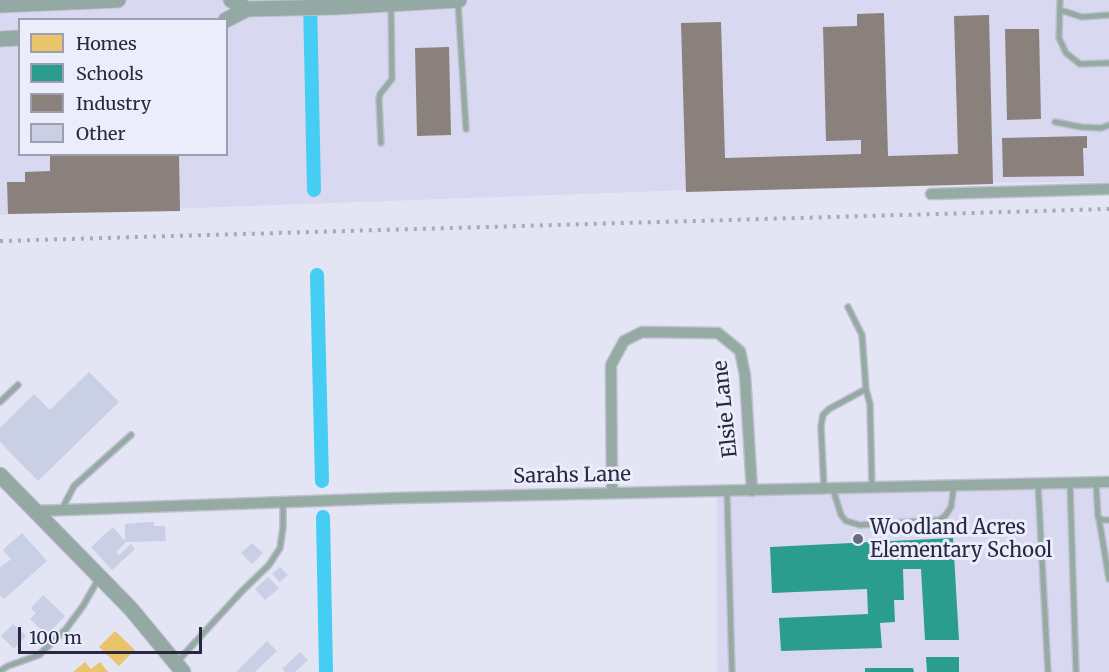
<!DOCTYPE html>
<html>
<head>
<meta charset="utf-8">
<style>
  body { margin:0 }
  #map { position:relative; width:1109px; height:672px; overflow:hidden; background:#e3e4f4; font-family:Merriweather,serif }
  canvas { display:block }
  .legend { position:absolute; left:18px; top:18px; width:210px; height:138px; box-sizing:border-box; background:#ecedfb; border:2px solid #9e9eb1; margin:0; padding:8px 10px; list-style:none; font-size:18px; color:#292842 }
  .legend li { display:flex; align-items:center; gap:12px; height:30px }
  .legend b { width:30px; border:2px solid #9e9eb1 }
  .scale { position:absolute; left:18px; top:627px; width:184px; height:27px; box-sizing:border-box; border:3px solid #292842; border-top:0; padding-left:8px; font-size:18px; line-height:21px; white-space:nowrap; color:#292842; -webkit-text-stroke:4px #ecedfb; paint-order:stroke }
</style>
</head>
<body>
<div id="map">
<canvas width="1109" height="672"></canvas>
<ul class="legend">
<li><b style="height:16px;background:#e9c46a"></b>Homes</li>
<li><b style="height:16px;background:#2a9d8f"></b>Schools</li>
<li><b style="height:16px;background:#8a817c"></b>Industry</li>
<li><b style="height:16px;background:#c9d0e6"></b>Other</li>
</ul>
<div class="scale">100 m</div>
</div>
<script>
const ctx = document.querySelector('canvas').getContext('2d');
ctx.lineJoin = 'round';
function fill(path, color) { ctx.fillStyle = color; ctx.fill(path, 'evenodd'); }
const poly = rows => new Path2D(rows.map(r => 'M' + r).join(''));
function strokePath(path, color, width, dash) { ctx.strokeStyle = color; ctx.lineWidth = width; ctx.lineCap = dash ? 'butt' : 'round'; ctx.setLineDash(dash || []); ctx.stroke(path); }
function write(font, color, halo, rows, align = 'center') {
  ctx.font = font + ' Merriweather,serif'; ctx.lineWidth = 6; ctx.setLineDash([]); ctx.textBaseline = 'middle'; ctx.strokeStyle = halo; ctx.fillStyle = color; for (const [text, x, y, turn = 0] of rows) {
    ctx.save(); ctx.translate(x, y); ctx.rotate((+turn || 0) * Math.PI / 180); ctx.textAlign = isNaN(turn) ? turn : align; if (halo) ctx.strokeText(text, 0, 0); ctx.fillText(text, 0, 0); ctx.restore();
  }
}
fill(poly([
  [0,0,1109,0,1109,182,884,183,0,215],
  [20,20,226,20,226,154,20,154],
  [1109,486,1109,672,717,672,717,495]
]), '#d8d9f1');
fill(poly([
  [115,631,135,650,119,666,99,647],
  [85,662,91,669,100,662,108,672,73,672]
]), '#e9c46a');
fill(poly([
  [953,538,959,640,925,640,921,569,903,569,904,600,894,600,895,622,880,623,882,648,781,651,779,618,868,614,867,589,772,593,770,547],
  [926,657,959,657,959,672,927,672],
  [865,668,913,668,914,672,865,672]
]), '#2a9d8f');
fill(poly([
  [884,13,888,156,958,154,954,16,989,15,993,184,686,192,681,23,721,22,725,158,861,154,861,140,826,141,823,27,857,26,857,14],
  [1005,29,1039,29,1041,119,1007,120],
  [449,47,451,135,417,136,415,48],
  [1087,136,1087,148,1083,148,1084,176,1003,177,1002,138],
  [50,154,179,154,180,211,8,214,7,182,25,182,25,172,50,171]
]), '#8a817c');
strokePath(poly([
  [310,0,314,190],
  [317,275,322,481],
  [323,517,326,672]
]), '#45cdf3', 14);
fill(poly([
  [89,372,119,402,38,481,0,442,0,428,34,394,50,410],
  [146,522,154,522,154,526,165,526,166,541,126,542,116,552,119,555,131,544,135,549,112,570,91,547,113,527,125,541,125,524],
  [22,533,47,561,4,599,0,595,0,566,1,567,11,559,3,550],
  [252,543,263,553,252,564,241,553],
  [280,567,288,575,280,582,272,574],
  [268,577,279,588,265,600,255,589],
  [43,595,65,616,47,635,30,619,36,613,31,608],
  [13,624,26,636,14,649,1,636],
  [267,641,277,651,255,672,236,672],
  [300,652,308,660,295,672,285,672,282,669]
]), '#c9d0e6');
const lane = poly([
  [1060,0,1059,38,1066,53,1080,64,1109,63],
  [458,2,466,129],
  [1060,10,1082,17,1109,15],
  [1055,122,1081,127,1101,128,1109,125],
  [381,143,379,99,380,94,392,79,391,5],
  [848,307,862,335,866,389,870,404,872,487],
  [0,402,18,385],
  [1096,482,1098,517,1102,520,1109,520],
  [1070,483,1076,672],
  [1038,484,1048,672],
  [824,489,821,426,823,415,829,409,866,389],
  [833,489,841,515,846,521,860,525,939,520,945,516,951,507,954,486],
  [727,492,732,672],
  [62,509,74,486,131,435],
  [1099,519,1109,579],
  [176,663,242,591,269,565,280,548,283,527,283,503],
  [0,671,8,666,39,655,66,629,83,606,99,578]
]);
const street = poly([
  [931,194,1109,189],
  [612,493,611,365,624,341,642,332,718,333,740,351,745,375,752,491],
  [36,511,398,498,1109,482]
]);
const secondary = poly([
  [231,0,247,9],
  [0,5,118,0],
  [226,20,247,9,336,7,459,0],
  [0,39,20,38],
  [0,475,131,609,183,672]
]);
strokePath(lane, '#bfc0cf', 8);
strokePath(street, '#bfc0cf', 13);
strokePath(secondary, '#bfc0cf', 17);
strokePath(lane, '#94aaa2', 5);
strokePath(street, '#94aaa2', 10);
strokePath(secondary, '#94a8a4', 15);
strokePath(poly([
  [0,241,1109,209]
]), '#a3adb3', 4, [3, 6]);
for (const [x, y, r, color] of [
  [858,539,6,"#6a6a80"]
]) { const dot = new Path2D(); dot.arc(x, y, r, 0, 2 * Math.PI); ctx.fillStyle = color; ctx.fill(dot); strokePath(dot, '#ecedfb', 2); }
write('20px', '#292842', '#ecedfb', [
  ["Elsie Lane",726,409,-96],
  ["Sarahs Lane",572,476,-1]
]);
write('20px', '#292842', '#ecedfb', [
  ["Woodland Acres",870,528],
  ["Elementary School",870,551]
], 'left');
</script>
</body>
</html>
